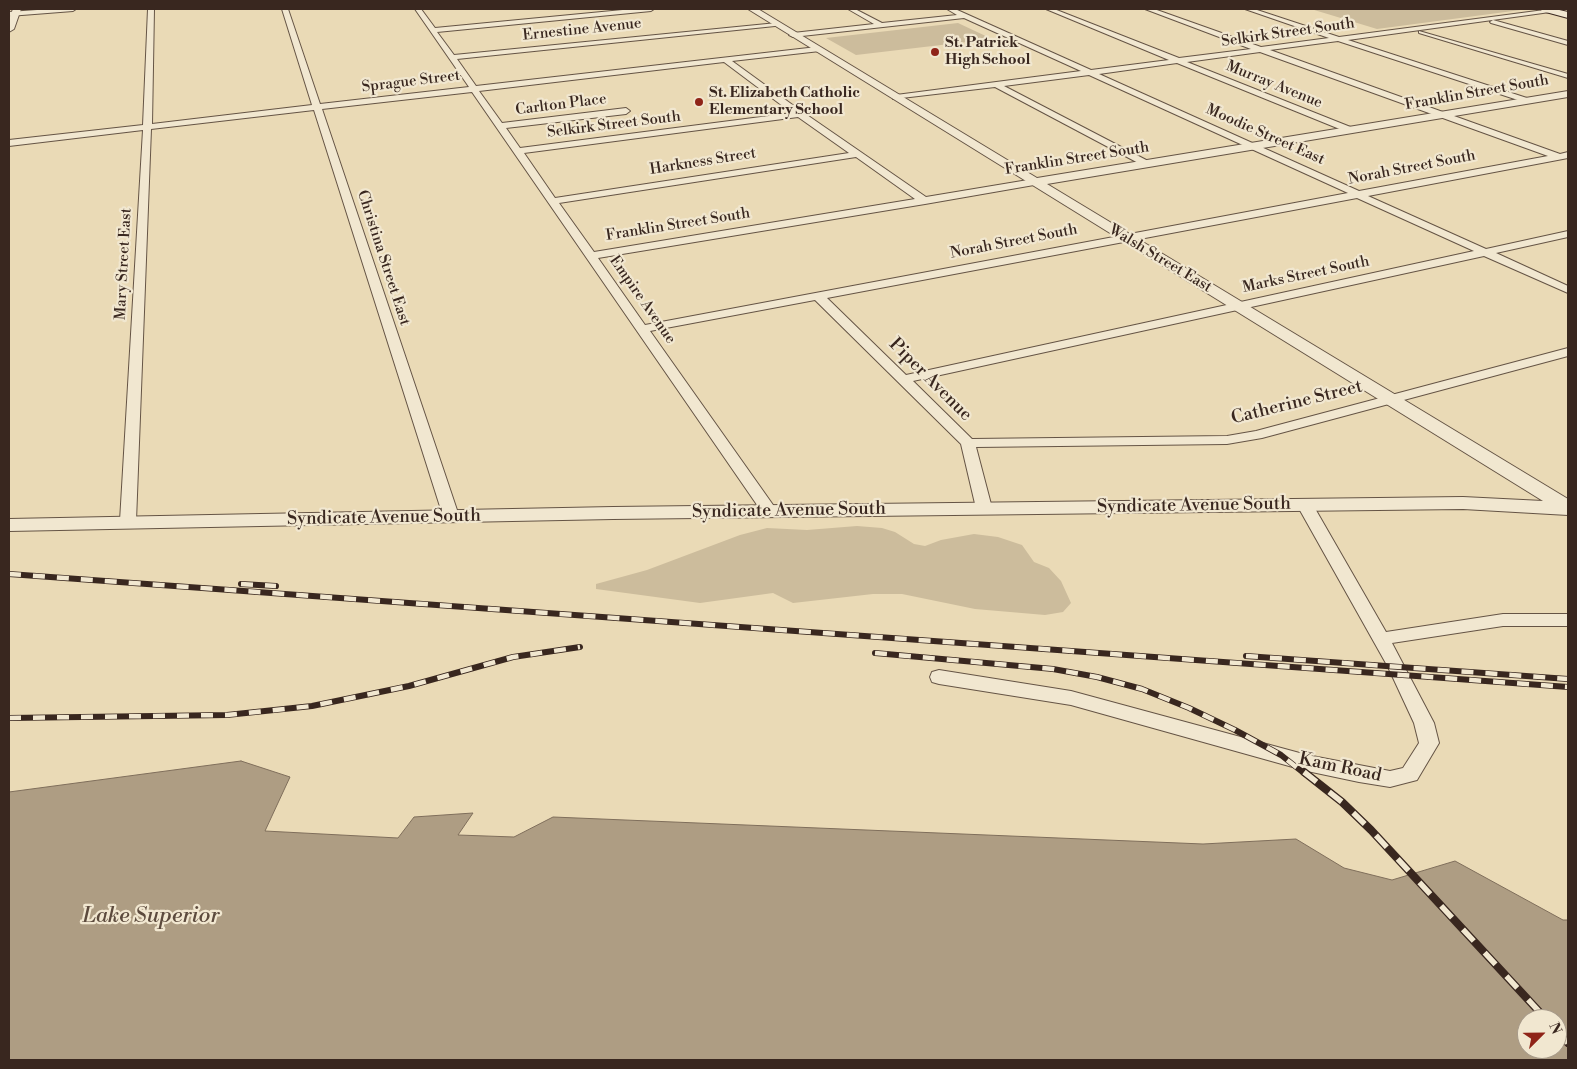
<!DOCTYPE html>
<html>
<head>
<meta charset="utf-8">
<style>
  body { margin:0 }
  #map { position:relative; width:1577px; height:1069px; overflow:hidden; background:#eadab6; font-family:"Libre Bodoni",serif }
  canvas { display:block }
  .frame { position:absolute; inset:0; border:10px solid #39271f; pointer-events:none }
  .north { position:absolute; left:1517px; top:1009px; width:50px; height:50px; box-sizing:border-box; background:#f1e7d0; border:1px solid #a79a89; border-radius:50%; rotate:67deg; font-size:14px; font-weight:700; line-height:20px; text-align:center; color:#39271f }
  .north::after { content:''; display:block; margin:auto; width:18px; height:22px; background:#8f2418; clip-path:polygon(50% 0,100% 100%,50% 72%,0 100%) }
</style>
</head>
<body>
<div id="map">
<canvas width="1577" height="1069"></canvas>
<div class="frame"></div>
<div class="north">N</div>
</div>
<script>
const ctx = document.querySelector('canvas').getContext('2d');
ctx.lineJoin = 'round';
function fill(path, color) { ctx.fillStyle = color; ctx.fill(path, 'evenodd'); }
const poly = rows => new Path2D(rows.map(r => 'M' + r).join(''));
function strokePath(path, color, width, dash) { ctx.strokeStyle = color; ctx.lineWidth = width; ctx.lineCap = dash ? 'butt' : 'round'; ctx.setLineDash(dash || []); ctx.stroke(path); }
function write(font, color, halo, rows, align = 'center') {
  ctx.font = font + ' "Libre Bodoni",serif'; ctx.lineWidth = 4.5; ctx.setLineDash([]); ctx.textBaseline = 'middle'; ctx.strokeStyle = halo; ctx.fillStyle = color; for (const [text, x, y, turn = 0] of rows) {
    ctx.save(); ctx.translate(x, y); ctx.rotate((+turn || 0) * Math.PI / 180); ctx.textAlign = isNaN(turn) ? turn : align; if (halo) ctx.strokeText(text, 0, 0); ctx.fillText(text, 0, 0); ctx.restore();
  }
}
fill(poly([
  [1311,9,1528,9,1377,29],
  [958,23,992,39,856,55,826,38],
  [857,526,882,528,895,532,914,544,925,546,941,540,974,534,998,537,1022,545,1034,562,1049,568,1061,581,1071,603,1063,612,1045,615,975,609,902,594,873,594,793,603,773,593,700,603,596,589,596,584,647,570,740,535,767,528,807,530]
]), '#ccbc9c');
const water = poly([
  [241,761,290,777,265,831,398,838,414,817,473,813,458,835,514,837,553,817,1203,844,1296,839,1344,868,1392,880,1455,861,1563,920,1568,920,1568,1060,9,1060,9,792,241,761],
  [1527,1019,1557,1019,1557,1049,1527,1049,1527,1019]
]);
fill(water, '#ae9d83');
strokePath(water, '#7f6e5b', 1);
const minor = poly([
  [51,9,76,9,73,11,9,16,9,12,51,9],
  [148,9,154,9,152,124,312,105,282,9,288,9,320,104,469,87,415,9,421,9,435,28,633,9,654,9,651,11,437,32,454,55,777,23,778,24,775,26,457,59,476,86,817,47,821,49,820,51,732,61,794,106,926,197,1034,179,1039,182,1034,185,925,204,598,258,645,325,1348,193,1089,75,1004,86,1150,162,1150,166,1144,166,995,87,893,99,893,95,896,95,1081,71,964,18,793,37,789,35,793,33,874,24,848,9,855,9,882,23,957,15,947,9,955,9,1091,70,1169,60,1046,9,1054,9,1179,58,1251,49,1145,9,1154,9,1261,47,1329,38,1245,9,1254,9,1339,37,1552,9,1552,11,1550,12,1348,40,1530,99,1530,103,1527,103,1338,41,1270,50,1560,154,1568,152,1568,158,1368,196,1486,249,1568,231,1568,237,1496,253,1568,286,1568,293,1484,256,913,381,972,439,1227,436,1256,431,1568,348,1568,356,1262,438,1227,444,976,447,992,508,990,511,984,513,978,511,976,508,961,444,815,300,650,331,778,512,776,515,770,517,764,515,472,92,322,109,459,516,457,519,451,521,445,519,443,516,314,110,151,129,136,521,134,524,128,526,122,524,120,521,143,130,9,146,9,140,143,125,148,9],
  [1260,52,1548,156,1359,191,1099,74,1177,63,1347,132,1353,132,1353,128,1187,62,1260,52],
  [724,62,792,113,520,148,506,128,626,114,630,111,626,108,502,123,479,91,724,62],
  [798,117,849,153,555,198,524,153,798,117],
  [856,157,915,199,594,252,559,203,856,157],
  [1357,198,1474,251,906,375,827,298,1357,198],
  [1493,20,1568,41,1568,45,1491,23,1490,22,1493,20],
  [1419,31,1568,74,1568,78,1419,33,1419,31],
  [1305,500,1311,502,1313,505,1386,632,1503,614,1568,614,1568,626,1503,626,1392,643,1434,723,1439,743,1417,780,1390,787,1359,782,1307,771,1071,705,939,684,932,682,930,677,932,672,939,670,1071,691,1307,755,1390,771,1403,768,1419,743,1414,723,1388,667,1297,505,1299,502,1305,500]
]);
const tertiary = poly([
  [13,9,21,9,14,29,9,32,9,19,13,9],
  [748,9,758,9,1037,178,1568,91,1568,97,1047,184,1568,499,1568,515,1463,509,613,519,9,531,9,519,613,507,1463,497,1543,501,748,9]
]);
const secondary = poly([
  [1540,9,1555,9,1568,12,1568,18,1542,11,1540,9]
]);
strokePath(minor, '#655445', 2);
strokePath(tertiary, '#655445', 2);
strokePath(secondary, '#39271f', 2);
fill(minor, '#f1e7d0');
fill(tertiary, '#f1e7d0');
fill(secondary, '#f1e7d0');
const railFar1 = poly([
  [9,574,1568,687],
  [241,584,276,586],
  [875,653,1053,669,1097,677,1142,689,1189,708,1235,730,1281,755,1305,774],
  [1246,656,1568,679],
  [9,718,227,715,312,706,409,686,513,657,580,647]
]);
const rail = poly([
  [1304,772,1342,802,1371,830,1546,1019],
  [1557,1031,1568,1043]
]);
strokePath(railFar1, '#39271f', 6);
strokePath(rail, '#39271f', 8);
strokePath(railFar1, '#f1e7d0', 4.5, [12]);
strokePath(rail, '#f1e7d0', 5.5, [16]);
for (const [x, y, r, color] of [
  [935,52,5,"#8f2418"],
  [699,102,5,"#8f2418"]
]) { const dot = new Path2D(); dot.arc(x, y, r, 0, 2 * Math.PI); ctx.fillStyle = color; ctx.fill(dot); strokePath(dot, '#f1e7d0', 2); }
write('15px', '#39271f', '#f1e7d0', [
  ["Ernestine Avenue",582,30,-6],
  ["Selkirk Street South",1288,33,-8],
  ["Sprague Street",411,82,-7],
  ["Murray Avenue",1274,85,22],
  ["Franklin Street South",1477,93,-10],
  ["Carlton Place",561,105,-7],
  ["Selkirk Street South",614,125,-7],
  ["Moodie Street East",1265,135,24],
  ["Franklin Street South",1077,159,-9],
  ["Harkness Street",703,162,-9],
  ["Norah Street South",1412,168,-11],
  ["Franklin Street South",678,225,-9],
  ["Norah Street South",1014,242,-11],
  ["Christina Street East",383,258,72],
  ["Walsh Street East",1160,259,31],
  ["Mary Street East",124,264,-87],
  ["Marks Street South",1306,275,-12],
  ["Empire Avenue",642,300,55]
]);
write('bold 15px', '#39271f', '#f1e7d0', [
  ["St. Patrick",945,43],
  ["High School",945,60],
  ["St. Elizabeth Catholic",709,93],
  ["Elementary School",709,110]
], 'left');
write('18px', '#39271f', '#f1e7d0', [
  ["Piper Avenue",930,380,45],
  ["Catherine Street",1297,403,-14],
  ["Syndicate Avenue South",1194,506,-1],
  ["Syndicate Avenue South",789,511,-1],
  ["Syndicate Avenue South",384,518,-1],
  ["Kam Road",1340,768,12]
]);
write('italic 22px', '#5c4a3d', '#f1e7d0', [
  ["Lake Superior",151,917]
]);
</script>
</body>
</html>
